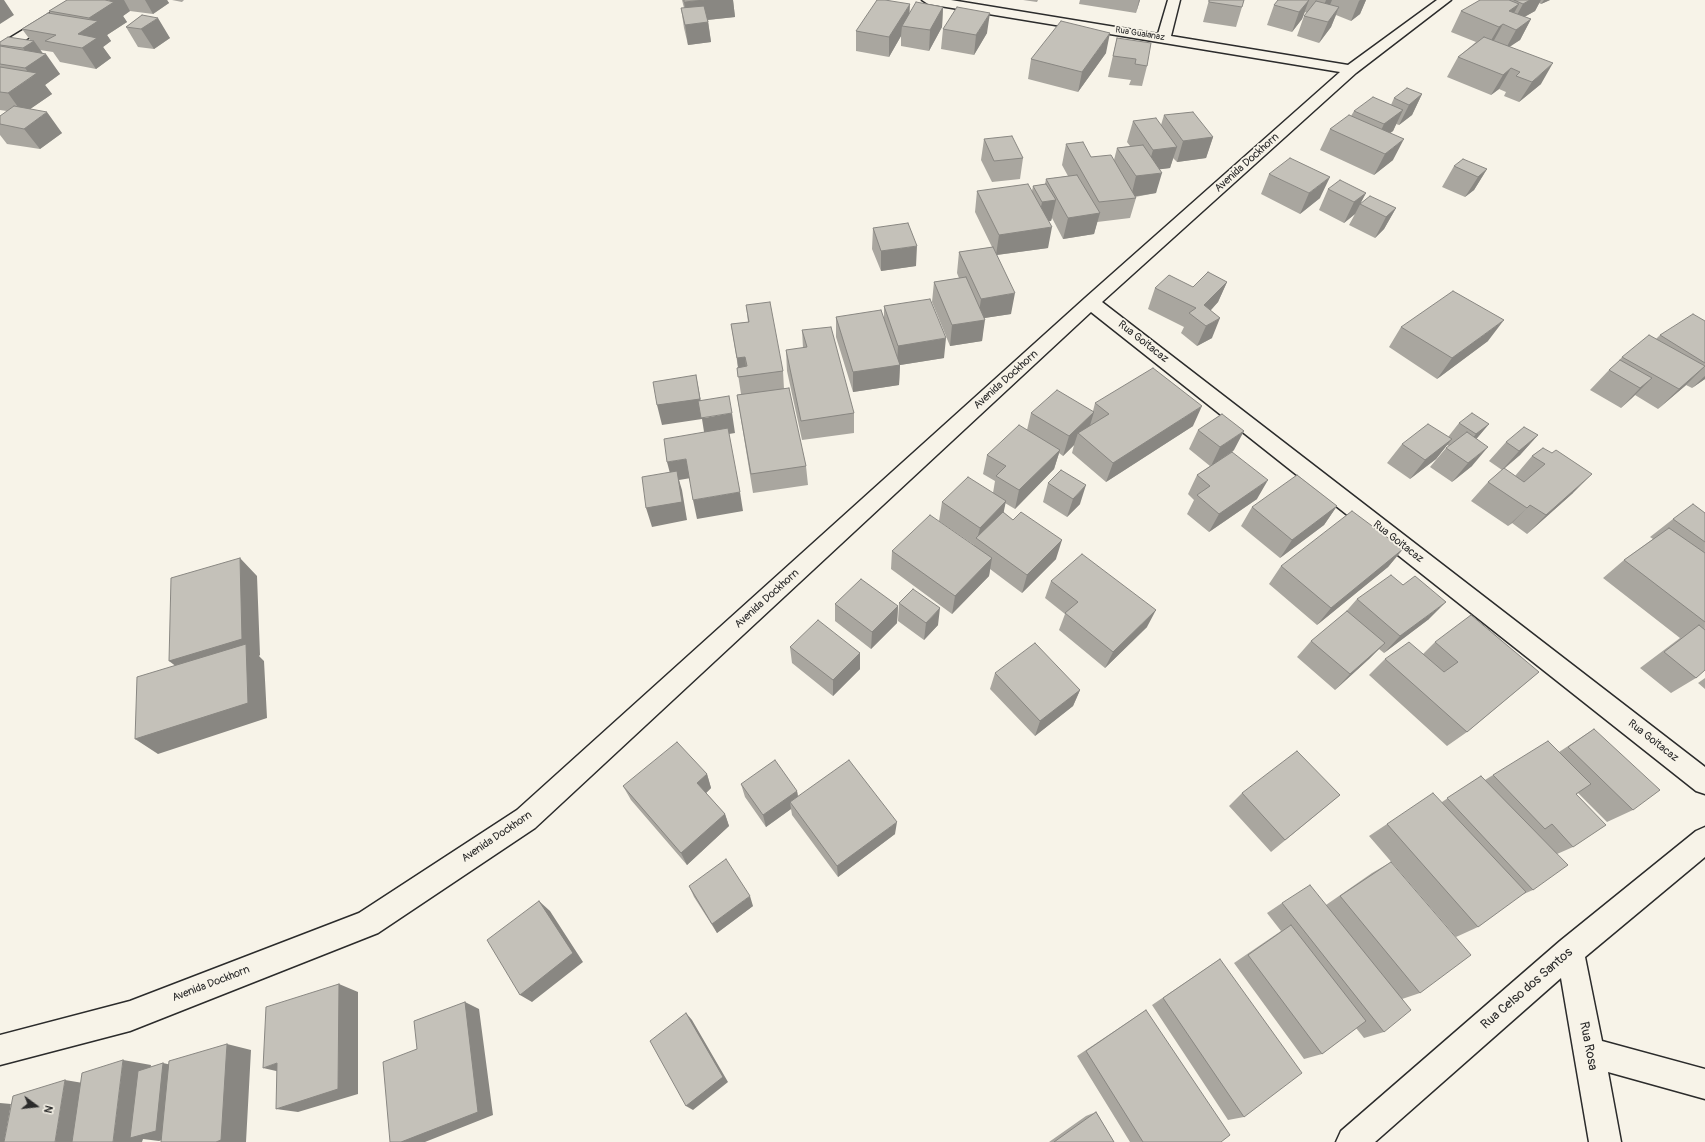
<!DOCTYPE html>
<html>
<head>
<meta charset="utf-8">
<style>
  body { margin:0 }
  #map { position:relative; width:1705px; height:1142px; overflow:hidden; background:#f7f3e8; font-family:Pangolin,sans-serif }
  canvas { display:block }
  .north { position:absolute; left:16px; top:1086px; width:40px; height:40px; -webkit-text-stroke:3px #f7f3e8; paint-order:stroke; rotate:105deg; font-size:11px; font-weight:700; line-height:16px; text-align:center; color:#2b2b2b }
  .north::after { content:''; display:block; margin:auto; width:14px; height:18px; background:#2b2b2b; clip-path:polygon(50% 0,100% 100%,50% 72%,0 100%) }
</style>
</head>
<body>
<div id="map">
<canvas width="1705" height="1142"></canvas>
<div class="north">N</div>
</div>
<script>
const ctx = document.querySelector('canvas').getContext('2d');
ctx.lineJoin = 'round';
const poly = rows => new Path2D(rows.map(r => 'M' + r).join(''));
function strokePath(path, color, width, dash) { ctx.strokeStyle = color; ctx.lineWidth = width; ctx.lineCap = dash ? 'butt' : 'round'; ctx.setLineDash(dash || []); ctx.stroke(path); }
function fill(path, color) { ctx.fillStyle = color; ctx.fill(path, 'evenodd'); }
function write(font, color, halo, rows, align = 'center') {
  ctx.font = font + ' Pangolin,sans-serif'; ctx.lineWidth = 3.5; ctx.setLineDash([]); ctx.textBaseline = 'middle'; ctx.strokeStyle = halo; ctx.fillStyle = color; for (const [text, x, y, turn = 0] of rows) {
    ctx.save(); ctx.translate(x, y); ctx.rotate((+turn || 0) * Math.PI / 180); ctx.textAlign = isNaN(turn) ? turn : align; if (halo) ctx.strokeText(text, 0, 0); ctx.fillText(text, 0, 0); ctx.restore();
  }
}
const minor = poly([
  [72,0,87,0,5,53,0,54,0,44,72,0],
  [922,0,951,0,1158,34,1168,0,1180,0,1171,36,1348,65,1437,0,1451,0,1356,73,1102,302,1705,767,1705,794,1696,791,1091,312,535,828,378,933,130,1031,0,1065,0,1035,130,1001,359,913,517,810,1085,298,1340,72,928,4,922,0],
  [1705,827,1705,857,1585,957,1602,1041,1705,1069,1705,1099,1608,1072,1621,1142,1589,1142,1561,978,1375,1142,1336,1142,1341,1131,1560,941,1696,831,1705,827]
]);
strokePath(minor, '#2b2b2b', 3);
fill(minor, '#f7f3e8');
fill(poly([
  [67,0,167,0,169,3,153,14,130,11,123,16,127,22,107,35,111,41,103,47,111,58,96,69,60,62,53,52,40,50,60,74,45,85,52,94,30,109,62,133,40,149,7,144,0,135,0,116,7,111,0,110,0,42,31,41,22,29,50,13,49,11],
  [172,0,184,0,182,2],
  [682,0,733,0,735,17,708,20,711,42,688,45,684,28,681,8,684,8],
  [1023,0,1038,0,1037,2],
  [1080,0,1140,0,1136,13,1079,4],
  [1209,0,1242,7,1236,27,1203,22],
  [1278,0,1366,0,1360,14,1351,21,1336,15,1331,27,1319,43,1297,36,1304,16,1307,13,1305,12,1302,19,1292,32,1267,25,1274,5],
  [1480,0,1550,0,1541,4,1539,3,1535,11,1524,17,1531,19,1520,40,1509,46,1541,84,1519,102,1504,96,1506,92,1499,89,1491,95,1447,77,1458,57,1476,42,1451,32,1461,11],
  [943,7,942,27,929,51,901,46,901,36,889,57,856,51,856,31,909,14],
  [142,15,170,38,154,49,138,47,126,27],
  [943,29,987,33,974,55,941,49],
  [1117,38,1147,66,1142,86,1129,85,1131,80,1108,77],
  [1106,53,1078,92,1028,79,1031,59],
  [1422,94,1412,115,1399,125,1396,124,1393,131,1390,133,1393,160,1374,175,1320,150,1330,129,1351,116,1354,111,1391,105,1394,98],
  [1164,115,1213,137,1206,158,1177,162,1173,158,1170,168,1160,169,1156,193,1135,197,1136,198,1130,218,1097,222,1094,234,1063,239,1052,218,1051,221,1049,221,1048,248,997,255,1011,314,984,318,982,341,950,346,932,302,934,282,959,278,957,273,959,252,992,247,975,212,977,191,1032,191,1033,186,1045,184,1046,179,1068,176,1062,165,1066,144,1091,157,1114,160,1117,148,1130,146,1127,142,1133,121,1161,125],
  [984,139,1023,158,1020,179,992,182,981,160],
  [1454,166,1487,169,1474,190,1465,197,1442,187],
  [1269,174,1320,198,1300,214,1261,194],
  [1328,189,1366,193,1360,203,1396,208,1384,229,1375,238,1349,225,1355,214,1344,223,1319,210],
  [873,228,916,266,881,271,872,249],
  [1227,282,1218,302,1211,310,1212,338,1197,346,1181,333,1184,327,1148,309,1155,288,1193,287],
  [746,305,783,371,784,389,806,466,808,485,753,493,737,395,741,394,737,368,738,367,731,324,748,322],
  [884,306,944,358,900,365,899,385,853,392,836,337,836,317,884,317],
  [1705,321,1705,379,1692,388,1686,385,1658,409,1635,395,1621,408,1590,390,1609,370,1617,363,1622,357,1656,339,1660,335],
  [1401,327,1488,341,1437,379,1389,347],
  [802,330,854,413,854,433,802,440,787,371,786,350,803,348],
  [1095,403,1193,426,1106,482,1072,453,1074,445,1063,456,1059,453,1054,469,1015,509,1005,503,1003,512,1056,559,1022,593,990,569,989,576,952,614,891,569,892,551,974,545,939,521,942,502,993,493,995,481,983,474,987,455,1027,430,1031,413,1093,411],
  [1459,423,1489,424,1476,439,1472,466,1452,482,1430,467,1446,448,1449,446,1447,445,1436,459,1410,479,1387,463,1402,444,1448,437],
  [1198,430,1234,450,1232,452,1257,499,1209,532,1187,514,1194,500,1188,494,1197,475,1210,466,1189,449],
  [1538,435,1520,455,1504,469,1515,476,1532,456,1543,448,1573,493,1527,534,1512,523,1508,526,1471,501,1488,482,1502,470,1489,461,1506,442],
  [1061,470,1080,504,1067,517,1043,502,1048,483],
  [1337,506,1324,525,1280,558,1241,526,1252,507],
  [1705,513,1705,670,1696,678,1671,693,1640,668,1680,638,1603,578,1624,560,1653,539,1650,537,1673,519],
  [1403,549,1388,567,1317,625,1269,584,1281,566],
  [1051,581,1147,627,1105,668,1059,630,1065,614,1045,598],
  [1357,599,1429,619,1384,653,1379,649,1369,659,1335,690,1297,657,1311,641,1343,615],
  [899,603,938,625,924,640,898,621],
  [835,604,898,606,897,623,871,649,835,621],
  [1435,642,1539,672,1467,732,1447,746,1369,675,1385,659,1423,654],
  [790,647,860,653,860,669,833,696,792,663],
  [995,673,1080,690,1073,706,1035,736,990,689],
  [1705,678,1705,689,1698,683],
  [1594,729,1633,810,1607,822,1578,793,1576,794,1573,847,1557,854,1533,890,1519,896,1478,927,1456,937,1369,836,1387,824,1442,802,1481,776,1485,780,1493,775,1559,752],
  [707,774,711,788,706,793,725,814,729,826,687,865,631,800,623,786],
  [741,784,797,791,798,796,895,834,838,877,792,815,791,809,766,827,745,797],
  [1242,793,1340,795,1271,852,1229,806],
  [1391,862,1420,993,1402,999,1384,1032,1364,1038,1356,1028,1322,1054,1304,1059,1234,963,1281,931,1267,913,1282,903,1326,905,1372,873],
  [689,886,753,906,717,933,694,897],
  [1220,959,1244,1117,1228,1120,1152,1005],
  [1146,1010,1221,1142,1130,1142,1077,1056],
  [1096,1112,1114,1142,1049,1142,1086,1116]
]), '#a9a69f');
fill(poly([
  [0,0,4,0,14,15,0,24],
  [109,0,124,0,130,11,123,16,127,22,107,35,111,41,103,47,111,58,96,69,82,48,78,34,93,24,89,18,111,3],
  [145,0,167,0,169,3,153,14],
  [705,0,733,0,735,17,687,22,684,2],
  [1139,0,1140,0,1136,13],
  [1309,0,1302,19,1292,32,1299,12],
  [1326,0,1332,0,1327,12,1319,18],
  [1360,0,1366,0,1360,14,1351,21,1359,1],
  [1530,0,1541,0,1535,11,1512,24,1523,4],
  [1544,0,1550,0,1541,4],
  [910,4,909,24,902,26,901,36,889,57,889,37],
  [1519,4,1508,24,1503,24,1492,44,1487,47,1499,27,1509,11],
  [943,7,942,27,929,51,930,30],
  [1339,7,1331,27,1319,43,1328,22],
  [990,13,987,33,974,55,976,35],
  [158,18,170,38,154,49,141,29],
  [1531,19,1520,40,1505,50,1516,30],
  [708,22,711,42,688,45,685,25],
  [1110,33,1106,53,1078,92,1082,72],
  [34,41,44,55,46,54,60,74,45,85,52,94,23,114,8,93,32,77,25,68,33,62,23,48],
  [1553,63,1541,84,1519,102,1532,82],
  [1511,68,1499,89,1491,95,1503,75],
  [1422,94,1412,115,1399,125,1409,105],
  [1403,110,1393,131,1374,145,1384,124],
  [47,112,62,133,40,149,24,129],
  [1213,137,1206,158,1177,162,1183,141],
  [1404,139,1393,160,1374,175,1385,154],
  [1177,147,1170,168,1147,171,1153,150],
  [1487,169,1474,190,1465,197,1478,177],
  [1162,173,1156,193,1131,197,1136,176],
  [1330,177,1320,198,1300,214,1309,193],
  [1366,193,1355,214,1344,223,1354,202],
  [1056,200,1051,221,1038,222,1042,202],
  [1396,208,1384,229,1375,238,1386,217],
  [1100,213,1094,234,1063,239,1068,218],
  [1052,227,1048,248,996,255,999,235],
  [917,246,916,266,881,271,881,251],
  [1227,282,1218,302,1200,322,1204,305],
  [1015,293,1011,314,978,319,981,299],
  [1220,318,1212,338,1197,346,1206,326],
  [985,320,982,341,950,346,952,325],
  [1504,320,1488,341,1437,379,1452,358],
  [946,338,944,358,900,365,899,385,853,392,853,372,897,365,898,346],
  [745,357,747,376,739,377,737,358],
  [1705,366,1685,386,1658,409,1679,389],
  [696,375,704,418,732,413,735,433,705,438,702,419,662,425,657,405],
  [1705,376,1705,379,1692,388],
  [1652,378,1632,398,1621,408,1640,388],
  [1202,406,1193,426,1106,482,1113,463],
  [1094,412,1088,432,1078,433,1074,445,1063,456,1069,436],
  [1489,424,1473,443,1460,453,1476,434],
  [1244,431,1234,450,1211,466,1220,447],
  [1538,435,1520,455,1502,470,1519,451],
  [1452,439,1436,459,1410,479,1425,460],
  [1488,447,1472,466,1452,482,1468,463],
  [1060,450,1054,469,1015,509,1019,490],
  [686,459,691,478,679,480,682,490,687,520,652,527,646,508,672,481,667,462],
  [1592,474,1573,493,1527,534,1546,515],
  [1268,480,1257,499,1209,532,1219,514],
  [1086,485,1080,504,1067,517,1073,499],
  [740,492,743,511,697,519,693,500],
  [1006,501,1002,520,977,539,980,528],
  [1530,505,1512,523,1508,526,1527,508],
  [1337,506,1324,525,1280,558,1292,540],
  [1062,540,1056,559,1022,593,1027,575],
  [1403,549,1388,567,1317,625,1331,608],
  [240,558,257,576,260,655,259,656,264,661,267,718,158,754,135,739,190,677,169,661],
  [992,558,989,576,952,614,955,596],
  [1446,602,1429,619,1384,653,1400,636],
  [898,606,897,623,871,649,872,632],
  [940,608,938,625,924,640,926,623],
  [1156,610,1147,627,1105,668,1113,652],
  [1385,643,1369,659,1335,690,1350,674],
  [860,653,860,669,833,696,833,680],
  [1080,690,1073,706,1035,736,1040,721],
  [707,774,711,788,702,797,697,783],
  [797,791,799,804,790,802,791,809,766,827,763,815],
  [725,814,729,826,687,865,681,853],
  [897,822,895,834,838,877,837,866],
  [750,896,753,906,717,933,712,924],
  [539,901,550,911,583,962,532,1002,520,995],
  [339,984,358,992,358,1094,298,1112,276,1109],
  [465,1002,479,1009,493,1115,425,1142,401,1142],
  [686,1013,692,1020,728,1082,693,1110,686,1106],
  [227,1044,251,1050,246,1142,216,1142],
  [123,1060,151,1065,143,1134,163,1063,189,1069,183,1133,159,1141,143,1139,142,1142,113,1142],
  [277,1063,285,1073,263,1068],
  [65,1080,95,1085,87,1142,55,1142],
  [0,1103,11,1104,4,1142,0,1142]
]), '#898782');
const building = poly([
  [67,0,105,0,114,2,89,18,49,11,67,0],
  [684,0,705,0,684,2,684,0],
  [877,0,885,0,910,4,889,37,856,31,877,0],
  [1209,0,1244,0,1242,7,1209,2,1209,0],
  [1278,0,1309,0,1299,12,1274,5,1278,0],
  [1480,0,1509,0,1519,4,1509,11,1531,19,1516,30,1503,24,1499,27,1461,11,1480,0],
  [1514,0,1530,0,1523,4,1514,0],
  [1316,1,1339,7,1328,22,1304,16,1316,1],
  [916,2,943,7,930,30,902,26,916,2],
  [704,6,708,22,685,25,681,8,704,6],
  [957,7,990,13,976,35,943,29,957,7],
  [48,13,98,21,78,34,97,38,82,48,45,41,56,35,22,29,48,13],
  [142,15,158,18,141,29,126,27,142,15],
  [1061,21,1110,33,1082,72,1031,59,1061,21],
  [8,37,34,41,23,48,0,45,0,42,8,37],
  [1484,37,1553,63,1532,82,1516,76,1520,72,1511,68,1503,75,1458,57,1484,37],
  [1117,38,1151,43,1147,66,1135,64,1136,59,1113,56,1117,38],
  [0,46,46,54,25,68,0,64,0,46],
  [0,67,37,73,8,93,0,92,0,67],
  [1407,88,1422,94,1409,105,1394,98,1407,88],
  [1373,97,1403,110,1384,124,1354,111,1373,97],
  [14,106,47,112,24,129,0,124,0,116,14,106],
  [1193,112,1213,137,1183,141,1164,115,1193,112],
  [1349,115,1404,139,1385,154,1330,129,1349,115],
  [1156,118,1177,147,1153,150,1133,121,1156,118],
  [1012,136,1023,158,994,161,984,139,1012,136],
  [1083,142,1091,157,1111,155,1136,198,1099,202,1066,144,1083,142],
  [1143,145,1162,173,1136,176,1117,148,1143,145],
  [1290,158,1330,177,1309,193,1269,174,1290,158],
  [1463,159,1487,169,1478,177,1454,166,1463,159],
  [1077,175,1100,213,1068,218,1046,179,1077,175],
  [1340,180,1366,193,1354,202,1328,189,1340,180],
  [1028,184,1052,227,999,235,977,191,1028,184],
  [1046,184,1056,200,1042,202,1033,186,1046,184],
  [1370,196,1396,208,1386,217,1360,204,1370,196],
  [908,223,917,246,881,251,873,228,908,223],
  [993,247,1015,293,981,299,959,252,993,247],
  [1208,272,1227,282,1204,305,1220,318,1206,326,1189,313,1196,308,1155,288,1169,275,1193,287,1208,272],
  [966,277,985,320,952,325,934,282,966,277],
  [1453,291,1504,320,1452,358,1401,327,1453,291],
  [930,299,946,338,898,346,884,306,930,299],
  [770,302,783,371,738,377,737,368,747,366,745,357,737,358,731,324,749,322,746,305,770,302],
  [881,310,900,365,853,372,836,317,881,310],
  [1693,314,1705,321,1705,363,1660,335,1693,314],
  [831,327,854,413,801,421,786,350,807,347,802,330,831,327],
  [1649,335,1705,366,1679,389,1622,357,1649,335],
  [1620,360,1652,378,1640,388,1609,370,1620,360],
  [1153,368,1202,406,1113,463,1078,433,1109,414,1095,403,1153,368],
  [696,375,700,399,657,405,653,382,696,375],
  [789,388,806,466,751,474,737,395,789,388],
  [1057,390,1094,412,1069,436,1031,413,1057,390],
  [729,396,732,413,701,418,698,401,729,396],
  [1472,413,1489,424,1476,434,1459,423,1472,413],
  [1222,414,1244,431,1220,447,1198,430,1222,414],
  [1428,424,1452,439,1425,460,1402,444,1428,424],
  [1019,425,1060,450,1019,490,996,476,1006,466,987,455,1019,425],
  [1524,427,1538,435,1519,451,1506,442,1524,427],
  [728,428,740,492,693,500,686,459,667,462,664,439,728,428],
  [1467,432,1488,447,1468,463,1446,448,1467,432],
  [1543,448,1552,453,1556,450,1592,474,1546,515,1530,505,1527,508,1488,482,1504,468,1524,482,1545,464,1532,456,1543,448],
  [1232,452,1268,480,1219,514,1197,495,1210,486,1197,475,1232,452],
  [1061,470,1086,485,1073,499,1048,483,1061,470],
  [677,471,682,502,646,508,642,477,677,471],
  [1297,475,1337,506,1292,540,1252,507,1297,475],
  [968,477,1006,501,980,528,942,502,968,477],
  [1693,504,1705,513,1705,542,1673,519,1693,504],
  [1352,511,1403,549,1331,608,1281,566,1352,511],
  [1003,512,1013,520,1021,512,1062,540,1027,575,976,538,1003,512],
  [930,515,992,558,955,596,892,551,930,515],
  [1669,528,1705,553,1705,622,1624,560,1669,528],
  [1082,554,1156,610,1113,652,1065,613,1078,602,1051,581,1082,554],
  [240,558,242,639,169,661,171,578,240,558],
  [1391,575,1403,585,1415,576,1446,602,1400,636,1357,599,1391,575],
  [861,579,898,606,872,632,835,604,861,579],
  [913,589,940,608,926,623,899,603,913,589],
  [1347,611,1385,643,1350,674,1311,641,1347,611],
  [1471,615,1539,672,1467,732,1385,659,1409,642,1444,672,1458,662,1435,642,1471,615],
  [818,620,860,653,833,680,790,647,818,620],
  [1699,625,1705,630,1705,670,1696,678,1664,652,1699,625],
  [1035,643,1080,690,1040,721,995,673,1035,643],
  [246,644,248,703,135,739,137,677,246,644],
  [1594,729,1660,790,1633,810,1568,747,1594,729],
  [1548,741,1591,784,1576,794,1606,825,1573,847,1552,824,1545,829,1493,775,1548,741],
  [677,742,707,774,697,783,725,814,681,853,623,786,677,742],
  [1297,751,1340,795,1285,840,1242,793,1297,751],
  [775,760,797,791,763,815,741,784,775,760],
  [849,760,897,822,837,866,790,802,849,760],
  [1481,776,1568,865,1533,890,1447,798,1481,776],
  [1433,793,1526,892,1478,927,1387,824,1433,793],
  [726,859,750,896,712,924,689,886,726,859],
  [1391,862,1471,955,1420,993,1340,896,1391,862],
  [1310,885,1411,1010,1384,1032,1282,903,1310,885],
  [539,901,573,953,520,995,487,940,539,901],
  [1291,925,1366,1021,1322,1054,1248,955,1291,925],
  [1220,959,1302,1073,1244,1117,1163,998,1220,959],
  [339,984,338,1089,276,1109,277,1063,263,1068,266,1007,339,984],
  [465,1002,478,1112,401,1142,390,1142,383,1062,417,1049,414,1021,465,1002],
  [1146,1010,1230,1135,1221,1142,1143,1142,1086,1051,1146,1010],
  [686,1013,723,1077,686,1106,650,1041,686,1013],
  [227,1044,221,1140,216,1142,161,1142,169,1061,227,1044],
  [123,1060,113,1142,72,1142,82,1073,123,1060],
  [163,1063,156,1131,130,1138,138,1071,163,1063],
  [65,1080,55,1142,4,1142,13,1096,65,1080],
  [1096,1112,1114,1142,1054,1142,1096,1112]
]);
fill(building, '#c4c1b9');
strokePath(building, '#898782', 1);
write('9px', '#2b2b2b', '#f7f3e8', [
  ["Rua Guaianaz",1140,34,9]
]);
write('11px', '#2b2b2b', '#f7f3e8', [
  ["Avenida Dockhorn",1247,163,-42],
  ["Rua Goitacaz",1143,342,38],
  ["Avenida Dockhorn",1006,380,-42],
  ["Rua Goitacaz",1398,542,38],
  ["Avenida Dockhorn",767,599,-42],
  ["Rua Goitacaz",1653,741,38],
  ["Avenida Dockhorn",497,837,-34],
  ["Avenida Dockhorn",211,984,-21]
]);
write('13px', '#2b2b2b', '#f7f3e8', [
  ["Rua Celso dos Santos",1527,989,-41],
  ["Rua Rosa",1588,1046,79]
]);
</script>
</body>
</html>
